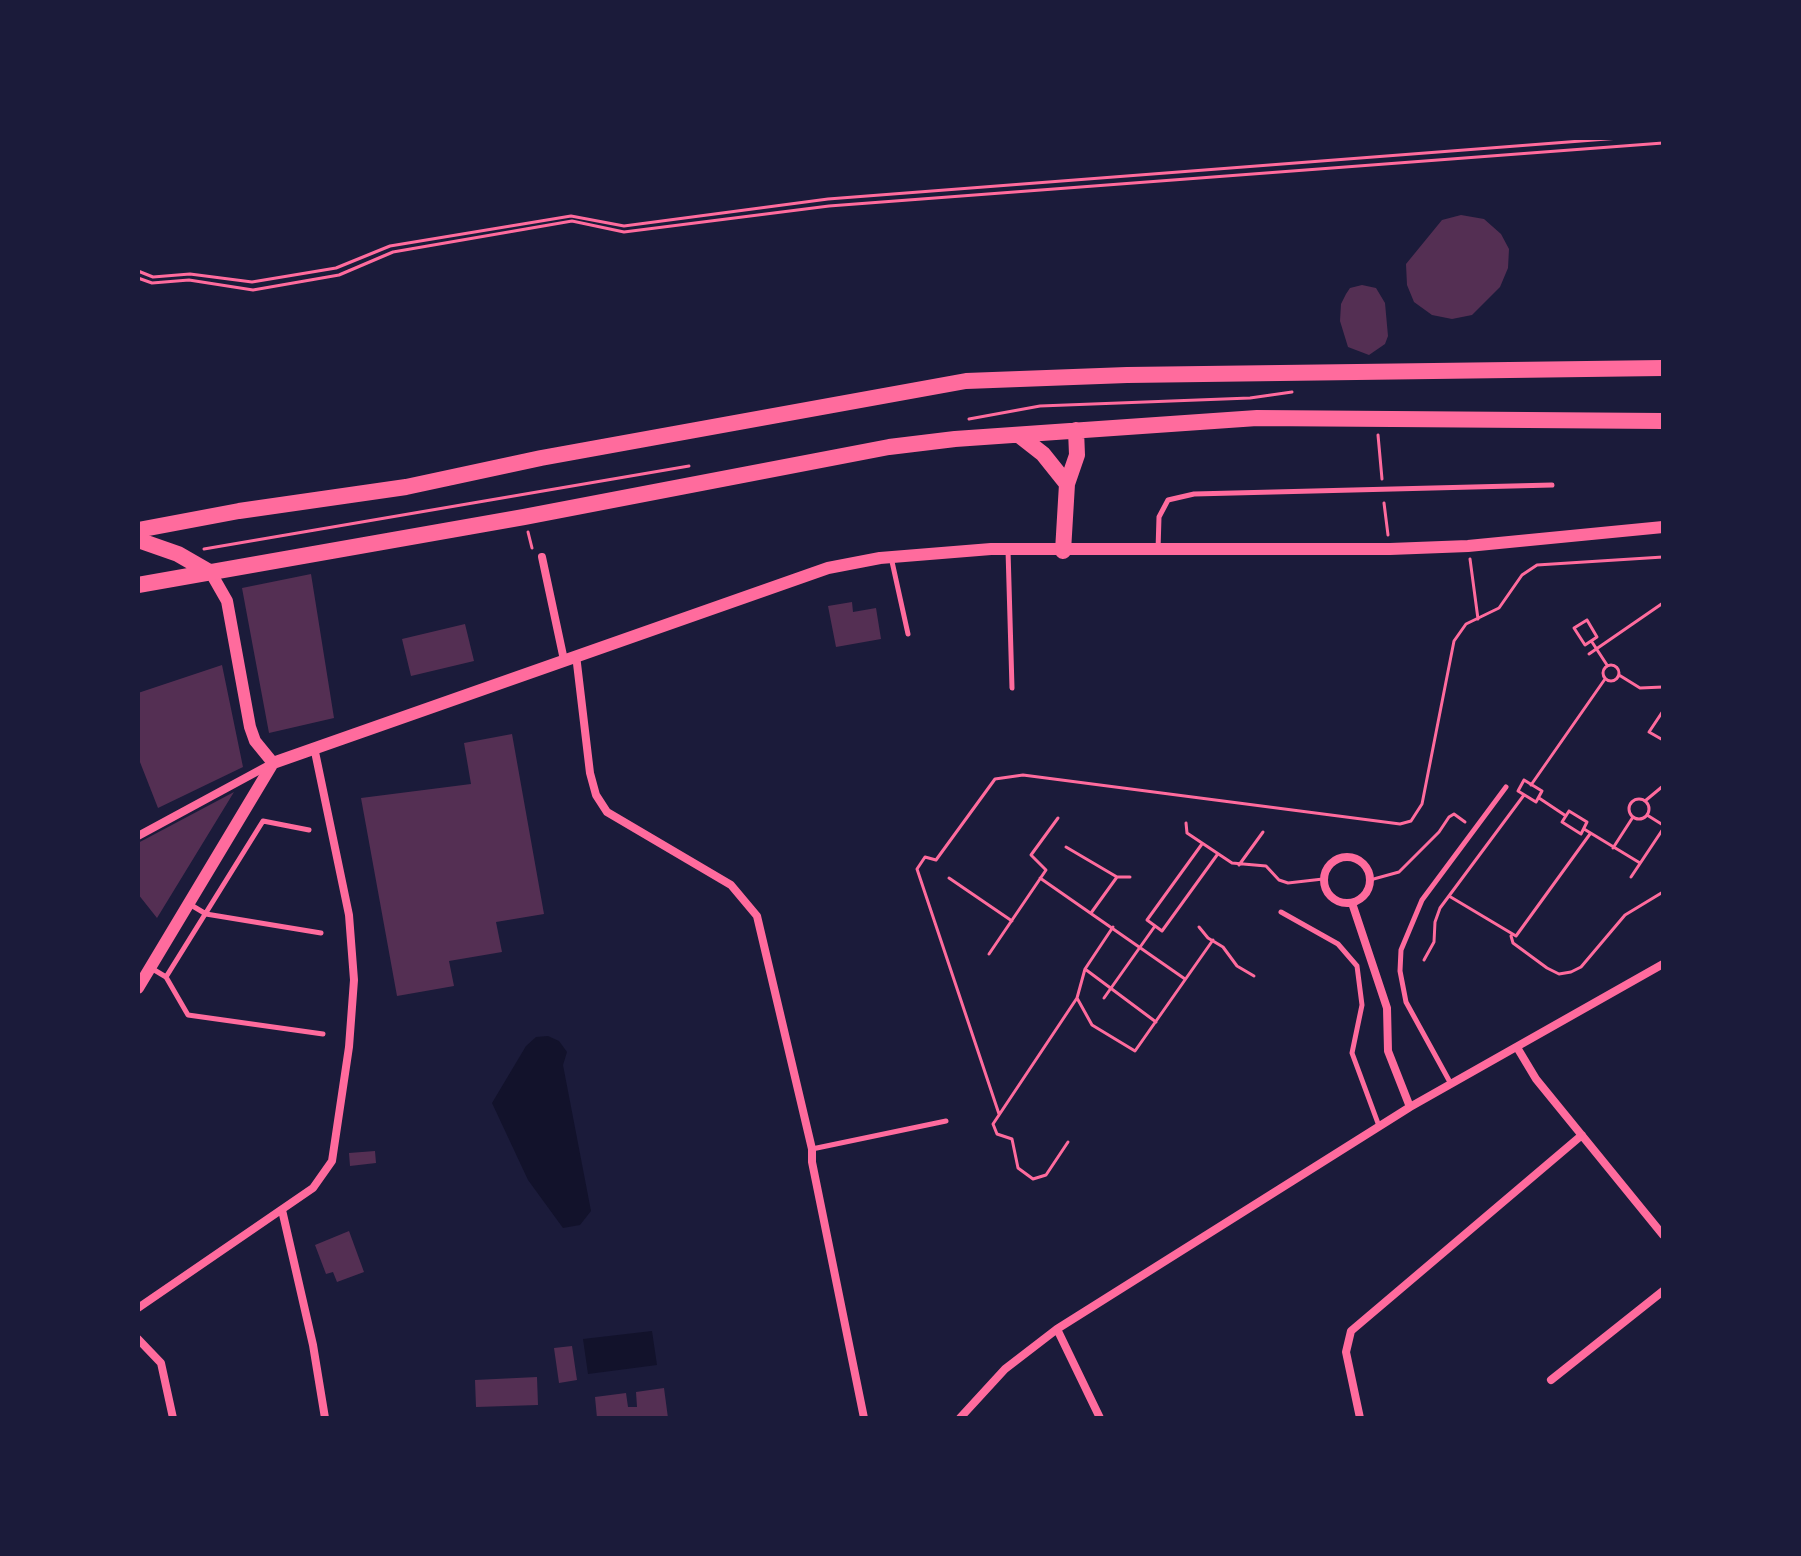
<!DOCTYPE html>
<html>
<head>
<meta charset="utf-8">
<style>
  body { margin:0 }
  #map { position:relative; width:1801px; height:1556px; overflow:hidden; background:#1b1b3a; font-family:Commissioner,sans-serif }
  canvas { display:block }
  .frame { position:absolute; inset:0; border:140px solid #1b1b3a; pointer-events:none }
</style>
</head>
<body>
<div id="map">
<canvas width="1801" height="1556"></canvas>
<div class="frame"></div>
</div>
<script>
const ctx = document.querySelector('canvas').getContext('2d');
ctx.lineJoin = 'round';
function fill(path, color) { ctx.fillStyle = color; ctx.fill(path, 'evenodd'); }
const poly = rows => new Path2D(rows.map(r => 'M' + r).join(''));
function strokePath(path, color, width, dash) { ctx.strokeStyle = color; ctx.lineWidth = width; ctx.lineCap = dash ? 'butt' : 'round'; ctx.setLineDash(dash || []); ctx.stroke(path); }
fill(poly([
  [548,1036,559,1041,567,1052,563,1065,591,1211,580,1225,563,1228,528,1180,492,1103,526,1046,536,1037],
  [652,1331,657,1365,588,1374,583,1339]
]), '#12122b');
fill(poly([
  [1461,215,1484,219,1501,234,1509,249,1508,268,1500,287,1472,315,1452,319,1432,315,1414,302,1407,285,1406,264,1442,220],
  [1362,285,1376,288,1385,303,1388,336,1385,344,1369,355,1348,347,1340,321,1341,304,1346,294,1350,288],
  [311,574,334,718,269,733,242,588],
  [852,602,853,612,876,608,881,639,836,647,828,606],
  [465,624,474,661,411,676,402,639],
  [222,665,243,767,158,808,138,757,138,693],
  [512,734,544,914,496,922,502,952,449,961,454,986,397,996,361,798,471,784,464,743],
  [234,792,157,918,138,894,138,843],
  [375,1151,376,1163,350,1166,349,1153],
  [349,1231,364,1272,337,1282,333,1272,326,1274,315,1245],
  [572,1346,577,1380,559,1383,554,1348],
  [537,1377,538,1405,476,1407,475,1380],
  [664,1388,668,1418,597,1418,595,1397,626,1393,628,1407,637,1407,636,1392]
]), '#542f53');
strokePath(poly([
  [138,271,153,277,190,274,252,282,336,268,390,246,571,216,624,226,828,199,1620,138],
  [138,278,152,283,189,280,253,290,339,275,393,252,572,221,624,232,829,206,1663,143],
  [969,419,1040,406,1250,398,1292,392],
  [1378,435,1382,479],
  [1384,503,1388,535],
  [528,532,532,548],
  [204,549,689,466],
  [1470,559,1478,619],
  [1587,620,1597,637,1585,645,1574,628,1587,620],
  [1592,642,1607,665],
  [1589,654,1663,603],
  '1603 673a8 8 0 1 1 16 0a8 8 0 1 1-16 0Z',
  [1619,675,1640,688,1663,687],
  [1663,711,1649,732,1663,740],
  [1663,751,1663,753],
  [1524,780,1542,791,1536,802,1518,791,1524,780],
  [1531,785,1605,679],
  [1539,798,1566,816],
  '1629 809a10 10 0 1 1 20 0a10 10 0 1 1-20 0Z',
  [1645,801,1663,786],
  [1569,811,1587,822,1581,834,1562,822,1569,811],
  [1647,815,1663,825],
  [1186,823,1187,833,1232,863,1266,866,1279,880,1288,883,1323,879],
  [1584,829,1640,863],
  [1202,844,1147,920,1162,931,1217,855],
  [1066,847,1117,877,1130,877],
  [1613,848,1633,817],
  [1239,865,1263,832],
  [1631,877,1663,829],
  [949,878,1012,921],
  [1040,878,1185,979],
  [1370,880,1399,872,1439,832,1449,817,1454,814,1465,822],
  [1449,896,1516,936,1590,834],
  [1091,913,1117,877],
  [1199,927,1208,938,1223,947,1237,966,1254,976],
  [1511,936,1513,943,1547,968,1559,974,1571,972,1581,967,1625,915,1663,892],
  [989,954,1046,870,1031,855,1058,818],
  [1424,960,1434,942,1435,922,1440,908,1524,795],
  [1085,969,1156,1022],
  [1077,998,1092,1025,1135,1051,1213,940],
  [1104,998,1155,926],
  [999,1114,917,869,925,857,936,860,995,779,1023,775,1400,824,1411,821,1422,804,1454,641,1466,624,1499,608,1522,575,1537,565,1663,557],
  [1068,1142,1046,1175,1033,1179,1018,1168,1012,1139,997,1134,993,1124,1077,998,1085,969,1113,927]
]), '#ff6b9d', 3);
strokePath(poly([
  [1008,550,1012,688],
  [1158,550,1159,517,1168,500,1194,494,1552,485],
  [891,557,908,634],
  [309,830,263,821,166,977,188,1015,323,1034],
  [191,905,206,914,321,933],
  [1281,912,1338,944,1357,966,1362,1005,1352,1053,1379,1126],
  [151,968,166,977],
  [1451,1084,1406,1002,1400,971,1401,950,1422,900,1506,787],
  [812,1149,946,1121]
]), '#ff6b9d', 5);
strokePath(poly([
  [542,557,564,660],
  [576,655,590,773,596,795,607,812,731,885,757,916,812,1149,812,1162,864,1418],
  [138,836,271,764],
  '1324 880a23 23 0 1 1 46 0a23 23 0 1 1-46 0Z',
  [1352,903,1387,1008,1388,1051,1410,1107],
  [1518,1049,1536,1079,1663,1235],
  [282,1210,313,1345,325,1418],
  [138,1308,313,1188,332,1161,349,1047,354,980,349,915,314,747],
  [1057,1329,1100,1418],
  [138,1339,161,1363,173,1418],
  [1551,1380,1663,1291],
  [960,1418,1005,1369,1057,1329,1410,1107,1663,964],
  [1360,1418,1346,1352,1351,1331,1582,1135]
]), '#ff6b9d', 8);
strokePath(poly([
  [211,573,227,601,250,727,255,741,273,763],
  [138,988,273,763,828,568,880,558,991,549,1390,549,1468,546,1663,527]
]), '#ff6b9d', 12);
strokePath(poly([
  [1020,436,1043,454,1067,484],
  [138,530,239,511,406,487,541,458,966,381,1127,375,1663,368],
  [138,540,178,554,211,573],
  [1063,551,1067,484,1077,455,1076,430],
  [138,585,524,517,889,447,955,439,1257,418,1663,421]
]), '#ff6b9d', 16);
</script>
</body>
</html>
